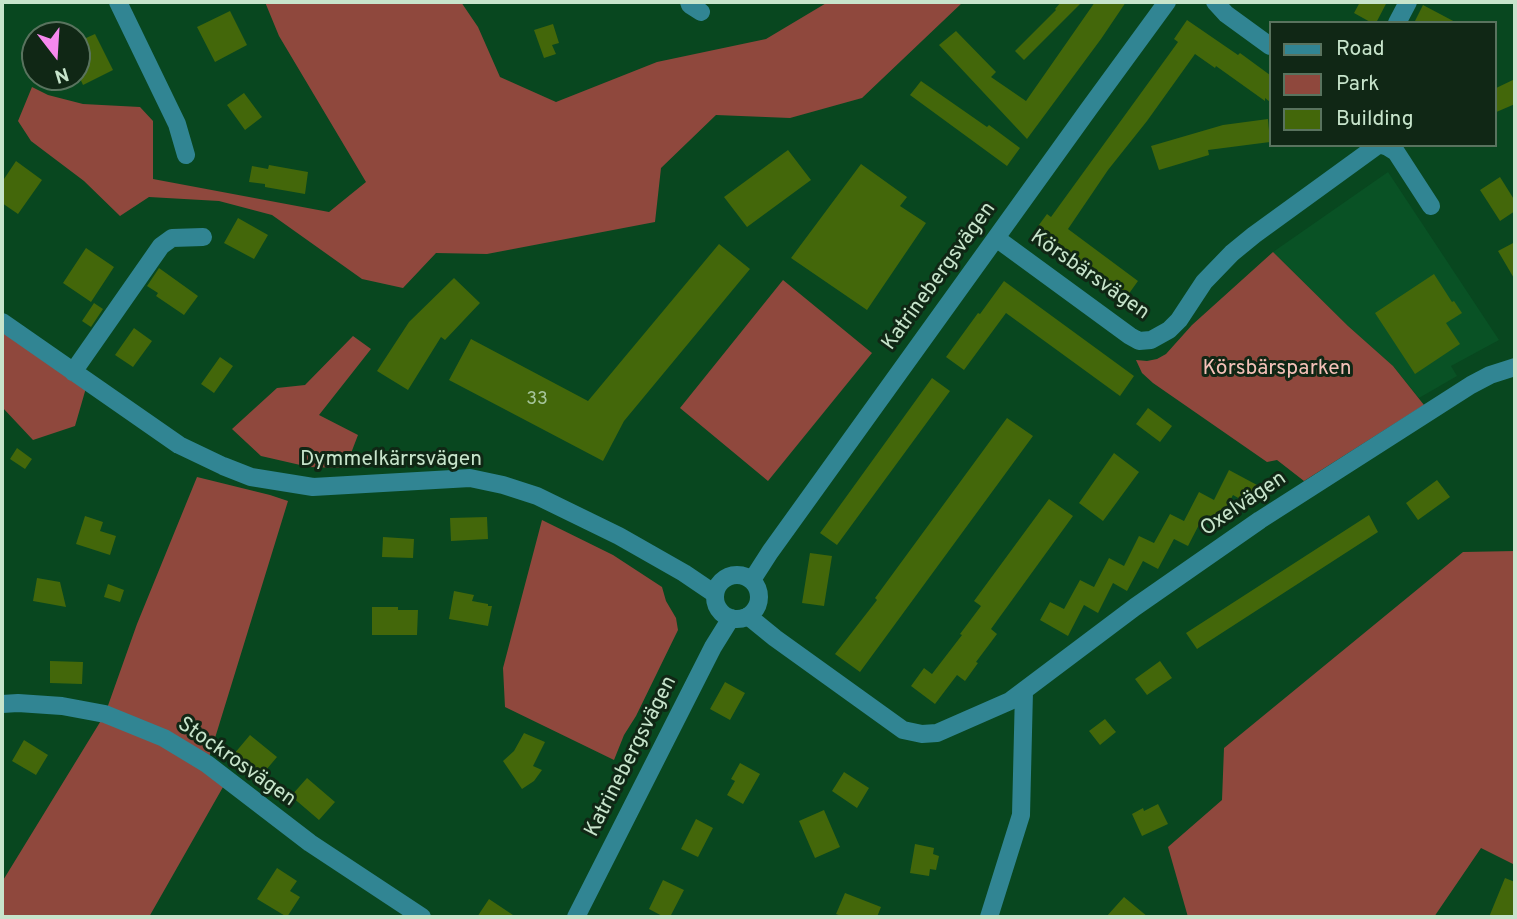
<!DOCTYPE html>
<html>
<head>
<meta charset="utf-8">
<style>
  body { margin:0 }
  #map { position:relative; width:1517px; height:919px; overflow:hidden; background:#08471f; font-family:Overpass,sans-serif }
  canvas { display:block }
  .frame { position:absolute; inset:0; border:4px solid #c7e4cb; pointer-events:none }
  .legend { position:absolute; left:1269px; top:21px; width:228px; height:126px; box-sizing:border-box; background:#102715; border:2px solid #59735e; margin:0; padding:9px 12px; list-style:none; font-size:21px; color:#c7e4cb }
  .legend li { display:flex; align-items:center; gap:14px; height:35px }
  .legend b { width:35px; border:2px solid #59735e }
  .north { position:absolute; left:21px; top:21px; width:70px; height:70px; box-sizing:border-box; background:#102715; border:2px solid #59735e; border-radius:50%; rotate:163deg; font-size:19px; font-weight:700; line-height:28px; text-align:center; color:#c7e4cb }
  .north::after { content:''; display:block; margin:auto; width:24px; height:32px; background:#f689ed; clip-path:polygon(50% 0,100% 100%,50% 72%,0 100%) }
</style>
</head>
<body>
<div id="map">
<canvas width="1517" height="919"></canvas>
<div class="frame"></div>
<ul class="legend">
<li><b style="height:9px;background:#318593"></b>Road</li>
<li><b style="height:19px;background:#8f483d"></b>Park</li>
<li><b style="height:19px;background:#43670a"></b>Building</li>
</ul>
<div class="north">N</div>
</div>
<script>
const ctx = document.querySelector('canvas').getContext('2d');
ctx.lineJoin = 'round';
function fill(path, color) { ctx.fillStyle = color; ctx.fill(path, 'evenodd'); }
const poly = rows => new Path2D(rows.map(r => 'M' + r).join(''));
function strokePath(path, color, width, dash) { ctx.strokeStyle = color; ctx.lineWidth = width; ctx.lineCap = dash ? 'butt' : 'round'; ctx.setLineDash(dash || []); ctx.stroke(path); }
function write(font, color, halo, rows, align = 'center') {
  ctx.font = font + ' Overpass,sans-serif'; ctx.lineWidth = 6; ctx.setLineDash([]); ctx.textBaseline = 'middle'; ctx.strokeStyle = halo; ctx.fillStyle = color; for (const [text, x, y, turn = 0] of rows) {
    ctx.save(); ctx.translate(x, y); ctx.rotate((+turn || 0) * Math.PI / 180); ctx.textAlign = isNaN(turn) ? turn : align; if (halo) ctx.strokeText(text, 0, 0); ctx.fillText(text, 0, 0); ctx.restore();
  }
}
fill(poly([
  [1388,172,1499,340,1451,366,1457,376,1419,398,1393,366,1348,326,1273,252]
]), '#095225');
fill(poly([
  [265,2,461,2,478,27,500,77,556,102,657,62,766,39,828,2,963,2,862,98,790,118,716,115,661,168,655,222,487,254,436,253,403,288,362,279,272,215,219,201,149,197,120,216,84,181,31,141,18,121,32,87,48,95,83,104,140,107,153,121,153,179,329,212,366,182,279,36],
  [1273,252,1348,326,1393,366,1424,405,1304,481,1277,460,1267,462,1153,383,1142,373,1136,360,1147,361,1157,359,1166,354,1192,325],
  [783,280,872,353,768,481,680,408],
  [2,334,18,334,86,388,75,426,33,440,2,407],
  [353,336,371,349,319,415,358,435,348,461,343,468,309,467,261,456,232,429,277,388,305,385],
  [197,477,270,495,288,501,207,764,227,780,149,917,2,917,2,882,105,714,137,624],
  [542,520,613,555,662,587,666,601,676,618,678,630,636,716,624,735,614,760,505,707,503,668],
  [1515,551,1515,865,1481,848,1434,917,1188,917,1168,847,1222,800,1224,748,1463,552]
]), '#8f483d');
fill(poly([
  [1061,2,1082,2,1024,60,1015,51,1056,10,1055,9],
  [1095,2,1126,2,1101,39,1027,139,939,45,956,31,996,72,991,77,1026,101],
  [1360,2,1387,2,1376,23,1372,23,1354,13],
  [1423,5,1457,23,1414,23],
  [230,11,247,45,215,62,197,27],
  [1187,20,1238,55,1240,53,1270,75,1270,102,1265,98,1265,101,1216,66,1215,68,1195,54,1147,121,1108,170,1068,229,1138,281,1125,299,1033,233,1047,214,1051,217,1178,42,1174,39],
  [553,24,559,43,552,45,556,54,544,58,534,30],
  [95,34,113,70,83,85,77,72,87,67,77,42],
  [1515,79,1515,104,1494,113,1494,89],
  [921,81,987,127,989,125,1020,148,1007,166,910,95],
  [244,93,262,117,245,130,227,105],
  [1268,119,1270,142,1208,150,1209,155,1159,170,1151,146,1223,125],
  [788,150,811,180,747,227,724,197],
  [16,161,42,180,18,214,2,203,2,182],
  [861,164,907,197,900,206,926,223,867,310,791,258],
  [269,165,308,172,305,194,265,187,265,184,249,182,252,166,268,169],
  [1500,177,1515,201,1515,211,1500,221,1480,190],
  [238,218,268,235,254,259,224,243],
  [1515,242,1515,280,1498,251],
  [719,244,750,269,624,421,603,461,449,380,471,339,588,401],
  [86,248,114,267,91,302,63,283],
  [159,268,198,296,184,315,156,296,158,293,147,286],
  [1434,274,1452,302,1454,301,1462,313,1446,323,1460,344,1415,374,1375,313],
  [454,278,480,303,445,340,441,337,408,390,377,371,409,322],
  [1004,281,1134,376,1120,396,1006,313,964,370,946,357,978,313,980,314],
  [94,303,103,309,91,327,82,321],
  [134,328,152,341,133,367,115,355],
  [220,357,233,366,214,393,201,384],
  [932,378,950,391,837,545,820,533],
  [1148,408,1172,426,1160,442,1136,424],
  [1007,418,1033,436,860,672,835,654,877,600,875,598],
  [17,448,32,459,25,469,10,459],
  [1114,453,1139,472,1103,521,1079,503],
  [1229,470,1257,485,1247,503,1233,495,1217,525,1203,517,1188,546,1174,539,1158,569,1143,561,1127,591,1113,583,1098,613,1084,605,1068,636,1040,620,1050,602,1064,609,1080,580,1094,587,1109,558,1124,566,1139,536,1154,543,1170,514,1184,521,1199,492,1214,500],
  [1437,480,1450,497,1418,520,1406,503],
  [1049,499,1073,516,991,629,997,634,976,662,978,663,965,681,957,675,935,704,911,686,924,668,932,674,962,635,960,634,981,606,974,601],
  [1369,515,1378,532,1197,649,1186,633],
  [85,516,103,522,100,531,116,536,110,555,76,544],
  [487,517,488,539,451,541,450,518],
  [383,537,414,539,413,558,382,557],
  [810,553,832,556,824,606,802,603],
  [37,578,60,582,66,607,33,601],
  [108,584,124,590,120,602,104,597],
  [454,591,474,595,472,601,488,604,488,606,492,606,488,626,449,619],
  [372,607,398,607,398,610,418,610,417,635,372,635],
  [50,661,83,662,82,684,50,683],
  [1160,661,1172,678,1147,695,1135,679],
  [725,682,745,693,730,720,710,709],
  [1105,719,1116,732,1100,745,1089,731],
  [524,733,545,742,533,766,542,770,534,781,522,789,503,761,514,751],
  [250,735,277,757,261,776,234,754],
  [24,740,48,755,36,775,12,761],
  [740,763,760,774,743,804,727,795,735,781,731,779],
  [844,772,869,788,857,808,832,791],
  [307,778,335,802,319,820,291,796],
  [1158,804,1168,824,1142,836,1132,814,1143,808,1144,811],
  [824,810,840,847,815,858,799,821],
  [696,819,713,828,698,857,681,849],
  [915,844,934,848,933,854,939,856,936,870,930,869,929,876,910,873],
  [277,868,297,881,290,891,300,897,287,917,257,899],
  [1505,878,1515,882,1515,917,1489,917],
  [663,880,684,890,670,917,664,917,649,909],
  [845,893,881,907,877,917,844,917,836,914],
  [1124,897,1148,917,1106,917],
  [489,899,516,917,477,917]
]), '#43670a');
strokePath(poly([
  [118,2,177,124,186,155],
  [689,2,690,5,701,12],
  [1215,2,1226,14,1270,46],
  [1397,23,1408,2],
  [1382,145,1388,147,1396,152,1431,206],
  [996,238,1130,336,1139,341,1151,340,1169,330,1179,320,1204,282,1232,253,1254,235,1378,145],
  [2,322,179,445,223,466,251,477,313,487,470,478,503,485,537,496,619,536,684,573,715,594],
  [73,372,161,246,172,238,203,237],
  '715 597a22 22 0 1 1 44 0a22 22 0 1 1-44 0Z',
  [752,580,770,552,1088,110,1167,2],
  [748,616,775,638,903,730,922,734,937,733,1010,701,1135,607,1260,520,1471,385,1490,375,1515,367],
  [2,704,18,703,62,706,105,714,164,738,207,764,310,843,422,917],
  [576,917,713,647,731,618],
  [989,917,1021,815,1024,691]
]), '#318593', 18);
write('18px', '#a6c59b', null, [
  ["33",537,400]
]);
write('21px', '#c7e4cb', '#102715', [
  ["Körsbärsvägen",1089,276,35],
  ["Katrinebergsvägen",940,277,-54],
  ["Dymmelkärrsvägen",391,461],
  ["Oxelvägen",1244,505,-34],
  ["Katrinebergsvägen",632,757,-63],
  ["Stockrosvägen",236,763,35]
]);
write('21px', '#f4c1b8', '#102715', [
  ["Körsbärsparken",1277,370]
]);
</script>
</body>
</html>
